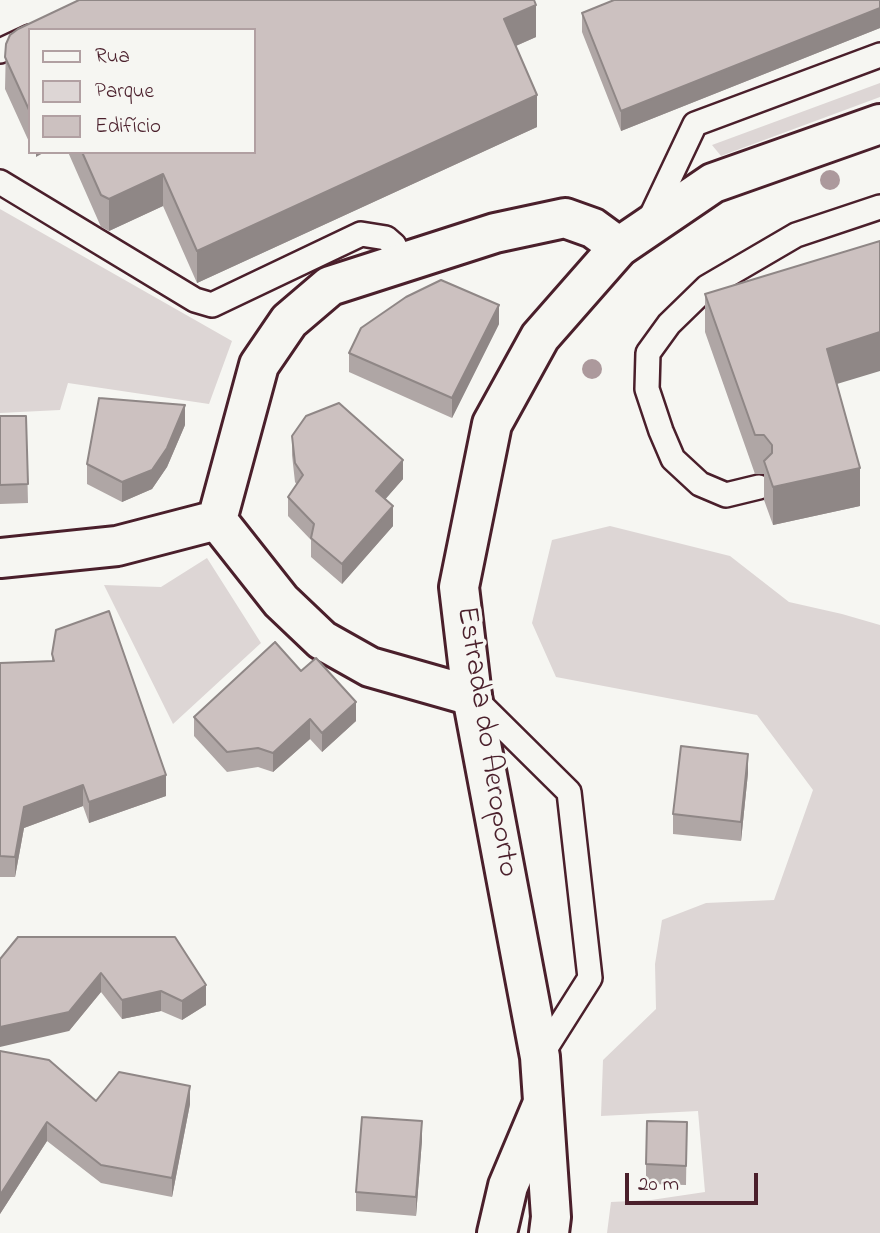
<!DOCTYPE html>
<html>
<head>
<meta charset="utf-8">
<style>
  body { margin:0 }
  #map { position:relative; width:880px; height:1233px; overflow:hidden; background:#f6f6f2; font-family:"Indie Flower",sans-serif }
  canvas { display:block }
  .legend { position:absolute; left:28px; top:28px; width:228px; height:126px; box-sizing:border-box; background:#f6f6f2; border:2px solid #b1a0a2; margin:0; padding:9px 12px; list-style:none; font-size:21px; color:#4a1f2b }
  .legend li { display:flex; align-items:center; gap:14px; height:35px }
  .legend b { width:35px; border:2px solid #b1a0a2 }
  .scale { position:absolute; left:625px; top:1173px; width:133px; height:32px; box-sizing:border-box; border:4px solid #4a1f2b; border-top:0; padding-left:9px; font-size:21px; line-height:24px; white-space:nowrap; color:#4a1f2b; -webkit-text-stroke:5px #f6f6f2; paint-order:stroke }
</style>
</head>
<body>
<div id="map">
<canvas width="880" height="1233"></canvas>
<ul class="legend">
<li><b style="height:9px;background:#f6f6f2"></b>Rua</li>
<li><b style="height:19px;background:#ddd6d5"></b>Parque</li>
<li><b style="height:19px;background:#ccc1c0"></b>Edifício</li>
</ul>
<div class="scale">20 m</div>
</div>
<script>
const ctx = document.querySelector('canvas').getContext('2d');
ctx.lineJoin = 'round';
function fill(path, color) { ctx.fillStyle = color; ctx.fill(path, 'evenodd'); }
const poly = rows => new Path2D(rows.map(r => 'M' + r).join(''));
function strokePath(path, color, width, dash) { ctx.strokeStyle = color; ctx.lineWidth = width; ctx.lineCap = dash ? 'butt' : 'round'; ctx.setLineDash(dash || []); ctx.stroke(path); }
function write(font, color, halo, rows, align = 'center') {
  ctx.font = font + ' "Indie Flower",sans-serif'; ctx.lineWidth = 7; ctx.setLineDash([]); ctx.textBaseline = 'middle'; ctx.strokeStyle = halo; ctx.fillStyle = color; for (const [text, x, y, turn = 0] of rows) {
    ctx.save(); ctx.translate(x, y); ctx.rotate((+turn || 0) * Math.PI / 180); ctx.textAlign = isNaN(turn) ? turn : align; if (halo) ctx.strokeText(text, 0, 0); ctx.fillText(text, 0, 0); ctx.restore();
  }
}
fill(poly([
  [880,83,880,97,721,156,712,145],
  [0,209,232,341,209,404,68,383,60,410,0,413],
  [610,526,730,556,789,602,842,614,880,625,880,1233,607,1233,611,1202,651,1200,705,1192,698,1111,601,1116,603,1060,656,1009,655,964,662,920,706,903,774,900,813,790,757,715,556,677,532,623,552,540],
  [207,558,261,643,173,724,104,585,161,587]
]), '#ddd6d5');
const lane = poly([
  [0,51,30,37],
  [0,182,195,300,212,305,361,234,386,238,394,245,403,263],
  [649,221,695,124,880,55],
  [759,487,726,495,700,484,673,459,661,431,647,389,648,353,669,324,707,287,796,235,880,207],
  [475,699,569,792,590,978,540,1057]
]);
const street = poly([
  [217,520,259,365,289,321,330,286,495,233,565,218,593,228,619,247],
  [217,520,281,601,322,640,370,667,472,696],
  [0,558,117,546,217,520],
  [497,1233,508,1186,543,1103]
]);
const secondary = poly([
  [549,1233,551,1217,540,1057,472,696,459,587,492,424,540,337,619,247,713,183,880,124]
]);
strokePath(lane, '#4a1f2b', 28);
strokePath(street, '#4a1f2b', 44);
strokePath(secondary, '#4a1f2b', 44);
strokePath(lane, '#f6f6f2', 23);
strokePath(street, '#f6f6f2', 38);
strokePath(secondary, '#f6f6f2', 38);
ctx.fillStyle = '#ac999c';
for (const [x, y] of [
  [830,180],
  [592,369]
]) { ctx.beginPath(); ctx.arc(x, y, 10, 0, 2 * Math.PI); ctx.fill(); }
fill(poly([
  [79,0,534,0,536,5,536,37,516,46,537,95,537,127,197,283,163,206,109,231,101,227,68,152,254,152,254,30,30,30,30,144,5,89,6,44,10,35,18,29],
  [880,0,880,28,621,131,582,32,582,13],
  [705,294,837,384,860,506,773,525,764,500,764,474,755,474,705,332],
  [499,324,452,418,349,372,349,353],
  [0,416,26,416,28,503,0,504],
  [185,425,167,467,152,489,122,502,87,484,87,464],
  [292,436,403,479,385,499,393,526,342,584,311,557,311,540,288,516,288,497,297,485,295,482,292,455],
  [52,654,166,796,89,823,83,806,24,828,15,877,0,877,0,663,52,662],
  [301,671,356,721,322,752,310,739,273,772,258,767,227,772,194,736,194,717],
  [748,773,741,841,673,834,673,814],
  [18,937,206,1005,182,1020,161,1011,122,1019,101,992,69,1031],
  [0,1051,96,1101,190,1104,172,1197,101,1183,47,1141,0,1214],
  [687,1122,686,1185,646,1184,646,1164],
  [422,1140,416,1216,356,1211,356,1192]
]), '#afa6a5');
fill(poly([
  [536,5,536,37,504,51,504,19],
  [880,8,880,28,621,131,621,111],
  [537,95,537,127,197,283,197,251],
  [36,152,45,152,36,157],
  [163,174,163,206,109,231,109,199],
  [499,305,499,324,452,418,452,398],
  [880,332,880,371,827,387,827,349],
  [185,405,185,425,167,467,152,489,122,502,122,482],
  [403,460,403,479,376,510,376,491],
  [860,468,860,506,773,525,773,487],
  [393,506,393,526,342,584,342,564],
  [356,702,356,721,322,752,322,733],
  [310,719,310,739,273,772,273,753],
  [748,754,748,773,741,841,741,822],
  [166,775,166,796,89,823,89,802],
  [83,785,83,806,24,828,15,877,15,857,24,807],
  [101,973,101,992,69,1031,0,1047,0,1027],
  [206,985,206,1005,182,1020,182,1001],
  [161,991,161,1011,122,1019,122,1000],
  [190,1086,190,1104,172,1197,172,1178],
  [422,1121,422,1140,416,1216,416,1197],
  [47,1122,47,1141,0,1214,0,1195]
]), '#8f8786');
const building = poly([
  [79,0,534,0,536,5,504,19,537,95,197,251,163,174,109,199,101,195,82,152,254,152,254,30,30,30,30,112,5,57,6,44,10,35,18,29,79,0],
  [614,0,880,0,880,8,621,111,582,13,614,0],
  [880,241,880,332,827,349,860,468,773,487,764,461,772,453,772,445,764,435,755,435,705,294,880,241],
  [441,280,499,305,452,398,349,353,361,328,406,297,441,280],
  [99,398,185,405,167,448,152,470,122,482,87,464,99,398],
  [339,403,403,460,376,491,393,506,342,564,311,538,314,524,288,497,303,475,295,463,292,436,306,416,339,403],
  [0,416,26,416,28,484,0,485,0,416],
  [109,611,166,775,89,802,83,785,24,807,15,857,0,856,0,663,54,661,52,654,56,630,109,611],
  [275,642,301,671,316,658,356,702,322,733,310,719,273,753,258,748,227,752,194,717,275,642],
  [681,746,748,754,741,822,673,814,681,746],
  [18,937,175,937,206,985,182,1001,161,991,122,1000,101,973,69,1012,0,1027,0,959,18,937],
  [0,1051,49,1060,96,1101,119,1072,190,1086,172,1178,101,1165,47,1122,0,1195,0,1051],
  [362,1117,422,1121,416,1197,356,1192,362,1117],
  [647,1121,687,1122,686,1166,646,1164,647,1121]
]);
fill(building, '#ccc1c0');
strokePath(building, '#8f8786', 2);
write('30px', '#4a1f2b', '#f6f6f2', [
  ["Estrada do Aeroporto",485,742,81]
]);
</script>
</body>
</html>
